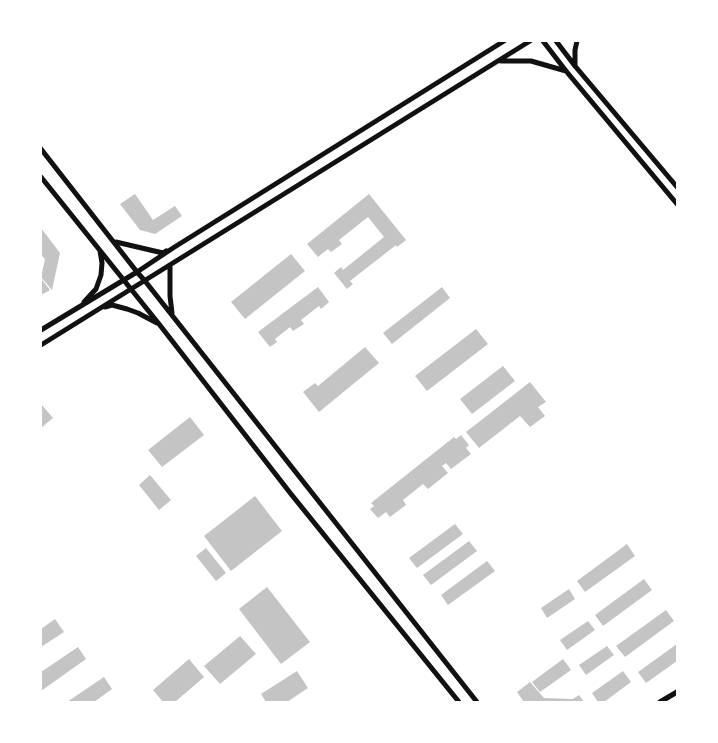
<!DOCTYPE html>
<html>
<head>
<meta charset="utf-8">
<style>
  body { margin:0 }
  #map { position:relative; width:718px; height:743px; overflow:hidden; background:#fff; font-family:Inter,sans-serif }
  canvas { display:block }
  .frame { position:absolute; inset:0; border:42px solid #fff; pointer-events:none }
</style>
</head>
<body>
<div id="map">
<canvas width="718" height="743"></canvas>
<div class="frame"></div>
</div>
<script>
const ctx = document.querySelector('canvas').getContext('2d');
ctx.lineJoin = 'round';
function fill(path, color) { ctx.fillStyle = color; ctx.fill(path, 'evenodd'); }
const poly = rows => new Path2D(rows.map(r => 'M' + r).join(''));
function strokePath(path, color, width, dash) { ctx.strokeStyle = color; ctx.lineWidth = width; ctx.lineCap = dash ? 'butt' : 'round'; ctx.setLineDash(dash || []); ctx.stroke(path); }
fill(poly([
  [135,194,153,220,175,206,182,216,155,234,140,230,120,204],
  [369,194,406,240,397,247,396,245,350,281,353,284,347,289,334,273,341,267,343,270,384,237,368,217,339,240,342,244,331,252,328,249,318,257,307,244],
  [41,228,60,253,52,290,41,277,45,259,41,255],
  [291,254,305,271,245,319,231,302],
  [41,278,50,290,41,295],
  [318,287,329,302,321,309,319,306,301,320,304,324,293,331,290,327,275,339,277,342,270,347,258,332],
  [442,287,450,298,392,344,383,333],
  [476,329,488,344,427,391,415,376],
  [365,347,379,363,319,412,303,392,315,383,318,386],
  [503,366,515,381,472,414,460,399],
  [530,382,546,402,538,407,545,416,530,427,520,416,479,448,466,432],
  [41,404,53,418,41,428],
  [190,417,204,435,162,467,148,450],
  [461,435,469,445,466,448,471,454,451,469,446,463,442,466,448,473,428,489,423,484,403,500,406,505,390,517,386,512,378,518,370,509,374,506,371,503,454,437,456,439],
  [150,475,171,500,159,510,139,485],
  [255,496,282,531,231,571,204,536],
  [455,524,463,534,417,568,409,558],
  [469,541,477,551,431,585,423,575],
  [627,544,635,556,585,592,577,581],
  [206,548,226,573,216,581,196,556],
  [487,561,495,571,448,605,441,595],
  [644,579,652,590,603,626,595,615],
  [267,587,310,642,281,664,239,609],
  [569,589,575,599,547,618,541,608],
  [666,610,674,621,625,657,616,646],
  [55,619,64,632,41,647,41,629],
  [588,621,595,630,567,650,560,640],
  [240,636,256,654,220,684,204,666],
  [677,644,677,661,646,683,638,672],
  [607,646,614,655,586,675,579,665],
  [78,647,86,659,41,691,41,672],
  [189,659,204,677,175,702,163,702,153,690],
  [563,659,571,670,540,692,532,682],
  [297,671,308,688,287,702,266,702,261,694],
  [623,671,631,682,604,702,598,702,592,693],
  [104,677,112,689,94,702,67,702],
  [530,682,544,698,573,699,579,695,584,702,524,702,517,692]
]), '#c4c4c4');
strokePath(poly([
  [543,41,566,71,677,204],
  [556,41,575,66,677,187],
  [501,61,531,61,566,71],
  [575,66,575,50,577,41],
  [41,149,137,272,145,281,477,702],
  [41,177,159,324,291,494,459,702],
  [116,242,163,253,166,251],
  [170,265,170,296,172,313],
  [84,302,96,289,101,275,102,263,100,251],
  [105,307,112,305,127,309,138,313,157,323],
  [41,330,137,272,173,248,504,41],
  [41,345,530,41]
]), '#111', 5);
strokePath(poly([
  [660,702,677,692]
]), '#111', 5.5);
</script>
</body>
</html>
